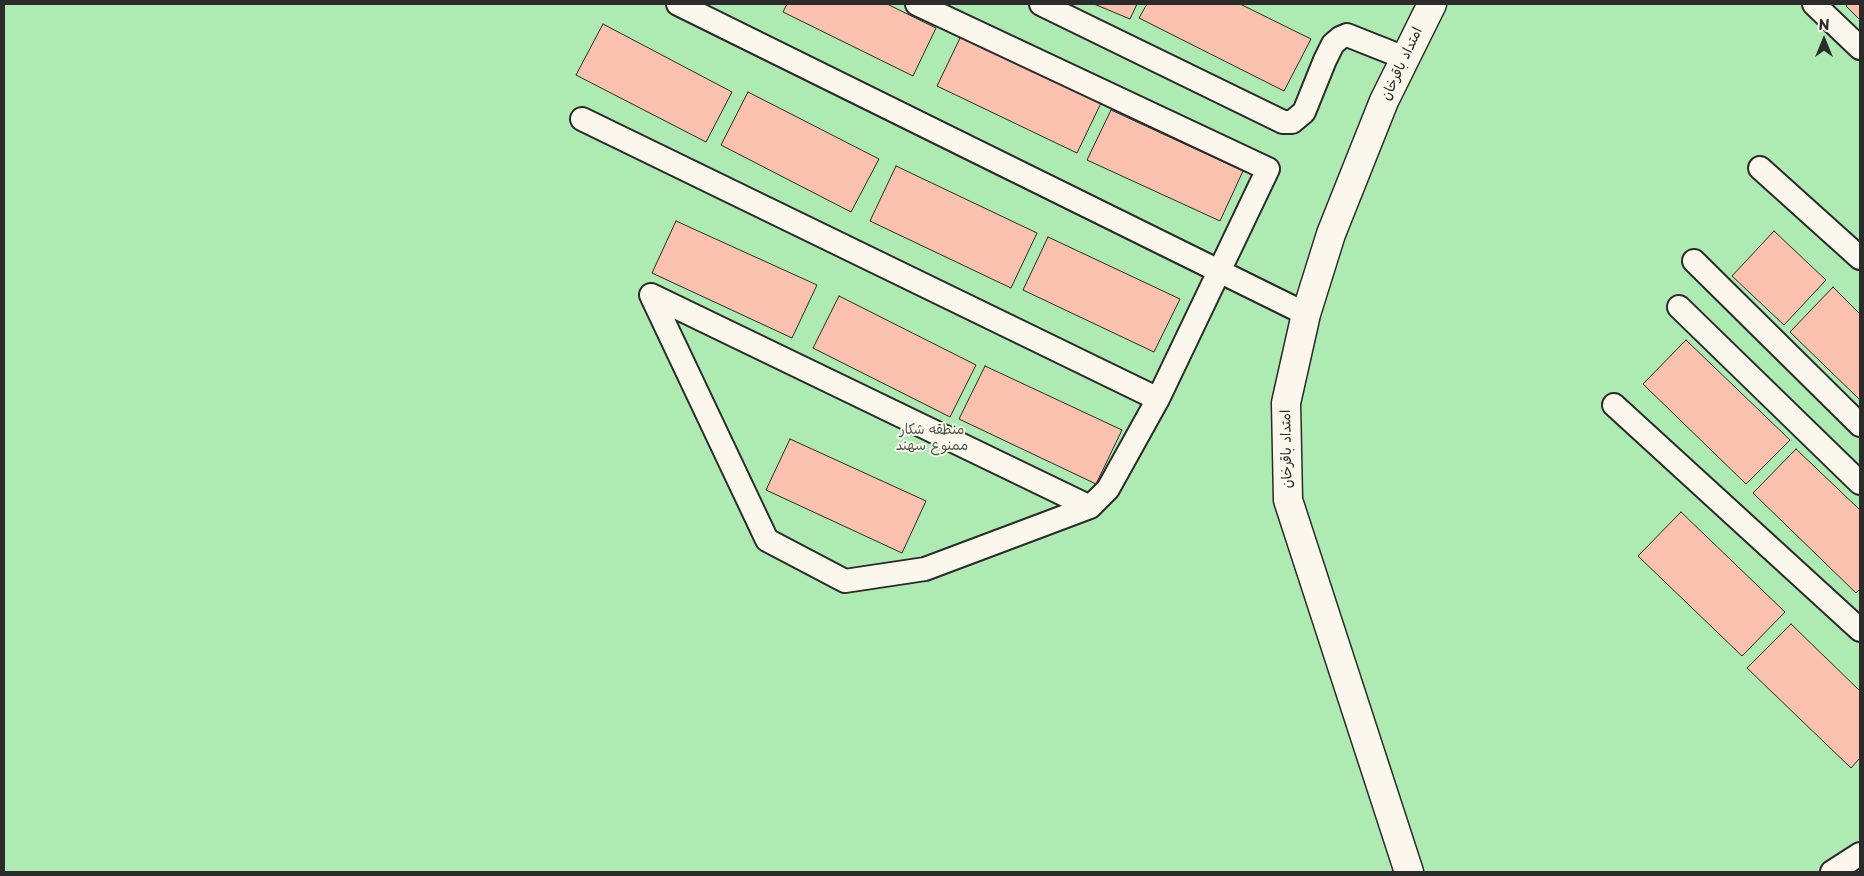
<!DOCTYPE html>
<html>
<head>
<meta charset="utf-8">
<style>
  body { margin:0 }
  #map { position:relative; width:1864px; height:876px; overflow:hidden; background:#fbf7ec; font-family:"Playpen Sans",sans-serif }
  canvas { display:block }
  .frame { position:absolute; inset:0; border:5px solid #2b2b2b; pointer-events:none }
  .north { position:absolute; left:1799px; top:15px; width:50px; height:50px; -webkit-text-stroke:4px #fbf7ec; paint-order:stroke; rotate:0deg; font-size:14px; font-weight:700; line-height:20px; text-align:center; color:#2b2b2b }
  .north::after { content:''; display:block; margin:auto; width:18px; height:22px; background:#2b2b2b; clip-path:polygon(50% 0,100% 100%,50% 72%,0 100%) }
</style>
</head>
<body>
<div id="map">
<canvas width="1864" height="876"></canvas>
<div class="frame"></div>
<div class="north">N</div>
</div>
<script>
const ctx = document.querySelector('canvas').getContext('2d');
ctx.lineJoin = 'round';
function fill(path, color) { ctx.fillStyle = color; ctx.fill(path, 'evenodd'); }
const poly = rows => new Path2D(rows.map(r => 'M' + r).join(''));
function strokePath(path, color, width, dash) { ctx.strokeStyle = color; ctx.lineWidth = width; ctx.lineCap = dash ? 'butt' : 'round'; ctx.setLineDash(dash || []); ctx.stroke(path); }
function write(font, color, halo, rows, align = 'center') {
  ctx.font = font + ' "Playpen Sans","Playpen Sans Arabic",sans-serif'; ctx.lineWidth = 4; ctx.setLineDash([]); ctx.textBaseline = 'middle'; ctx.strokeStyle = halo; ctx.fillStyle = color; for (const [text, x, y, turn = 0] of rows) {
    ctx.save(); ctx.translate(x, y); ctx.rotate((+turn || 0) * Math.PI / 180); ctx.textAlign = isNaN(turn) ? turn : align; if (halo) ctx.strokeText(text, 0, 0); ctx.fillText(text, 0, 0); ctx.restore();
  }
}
fill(poly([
  [4,4,1860,4,1860,872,4,872]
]), '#adebb2');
const building = poly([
  [787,4,887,4,936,28,913,76,783,12,787,4],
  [1094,4,1137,4,1130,19,1094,4],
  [1147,4,1240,4,1311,39,1284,91,1139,18,1147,4],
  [1848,4,1860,4,1860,20,1846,6,1848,4],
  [603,24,732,92,706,142,576,75,603,24],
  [962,34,1102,101,1077,153,937,86,962,34],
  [748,92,879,159,851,212,721,145,748,92],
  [1111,110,1243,171,1220,221,1087,160,1111,110],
  [896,166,1037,233,1011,288,870,221,896,166],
  [676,221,817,285,792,338,652,273,676,221],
  [1774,231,1826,280,1784,325,1732,276,1774,231],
  [1048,237,1180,299,1154,352,1023,290,1048,237],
  [1833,287,1860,314,1860,400,1790,332,1833,287],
  [839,296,976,365,950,417,813,348,839,296],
  [1686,340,1790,440,1746,484,1643,384,1686,340],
  [985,366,1122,430,1096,484,959,419,985,366],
  [790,439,926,501,902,553,766,490,790,439],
  [1796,449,1860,510,1860,589,1856,593,1753,493,1796,449],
  [1681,512,1785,612,1742,656,1638,556,1681,512],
  [1791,624,1860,691,1860,758,1851,768,1747,668,1791,624]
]);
fill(building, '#fac2ae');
strokePath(building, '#2b2b2b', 1);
const minor = poly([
  [678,4,1306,314],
  [1041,4,1283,122,1292,122,1304,112,1325,60,1333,44,1340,38,1347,35,1405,58],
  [1814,4,1860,48],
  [582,119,1158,399],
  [1760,168,1860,258],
  [1694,261,1860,425],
  [651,295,767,540,845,581,925,569,1090,507,1108,489,1158,399,1268,169,917,4],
  [651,295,1090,507],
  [1679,307,1860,483],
  [1614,405,1860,630],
  [1832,872,1860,854]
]);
const secondary = poly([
  [1409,872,1288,500,1286,403,1306,314,1331,234,1384,101,1432,4]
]);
strokePath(minor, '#2b2b2b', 26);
strokePath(secondary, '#2b2b2b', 31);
strokePath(minor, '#fbf7ec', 22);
strokePath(secondary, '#fbf7ec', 28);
write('14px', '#2b2b2b', '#fbf7ec', [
  ["امتداد باقرخان",1402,64,-65],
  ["امتداد باقرخان",1287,449,-91]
]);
write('14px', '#4c5b4d', '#fbf7ec', [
  ["منطقه شکار",932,430],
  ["ممنوع سهند",932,446]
]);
</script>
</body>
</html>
